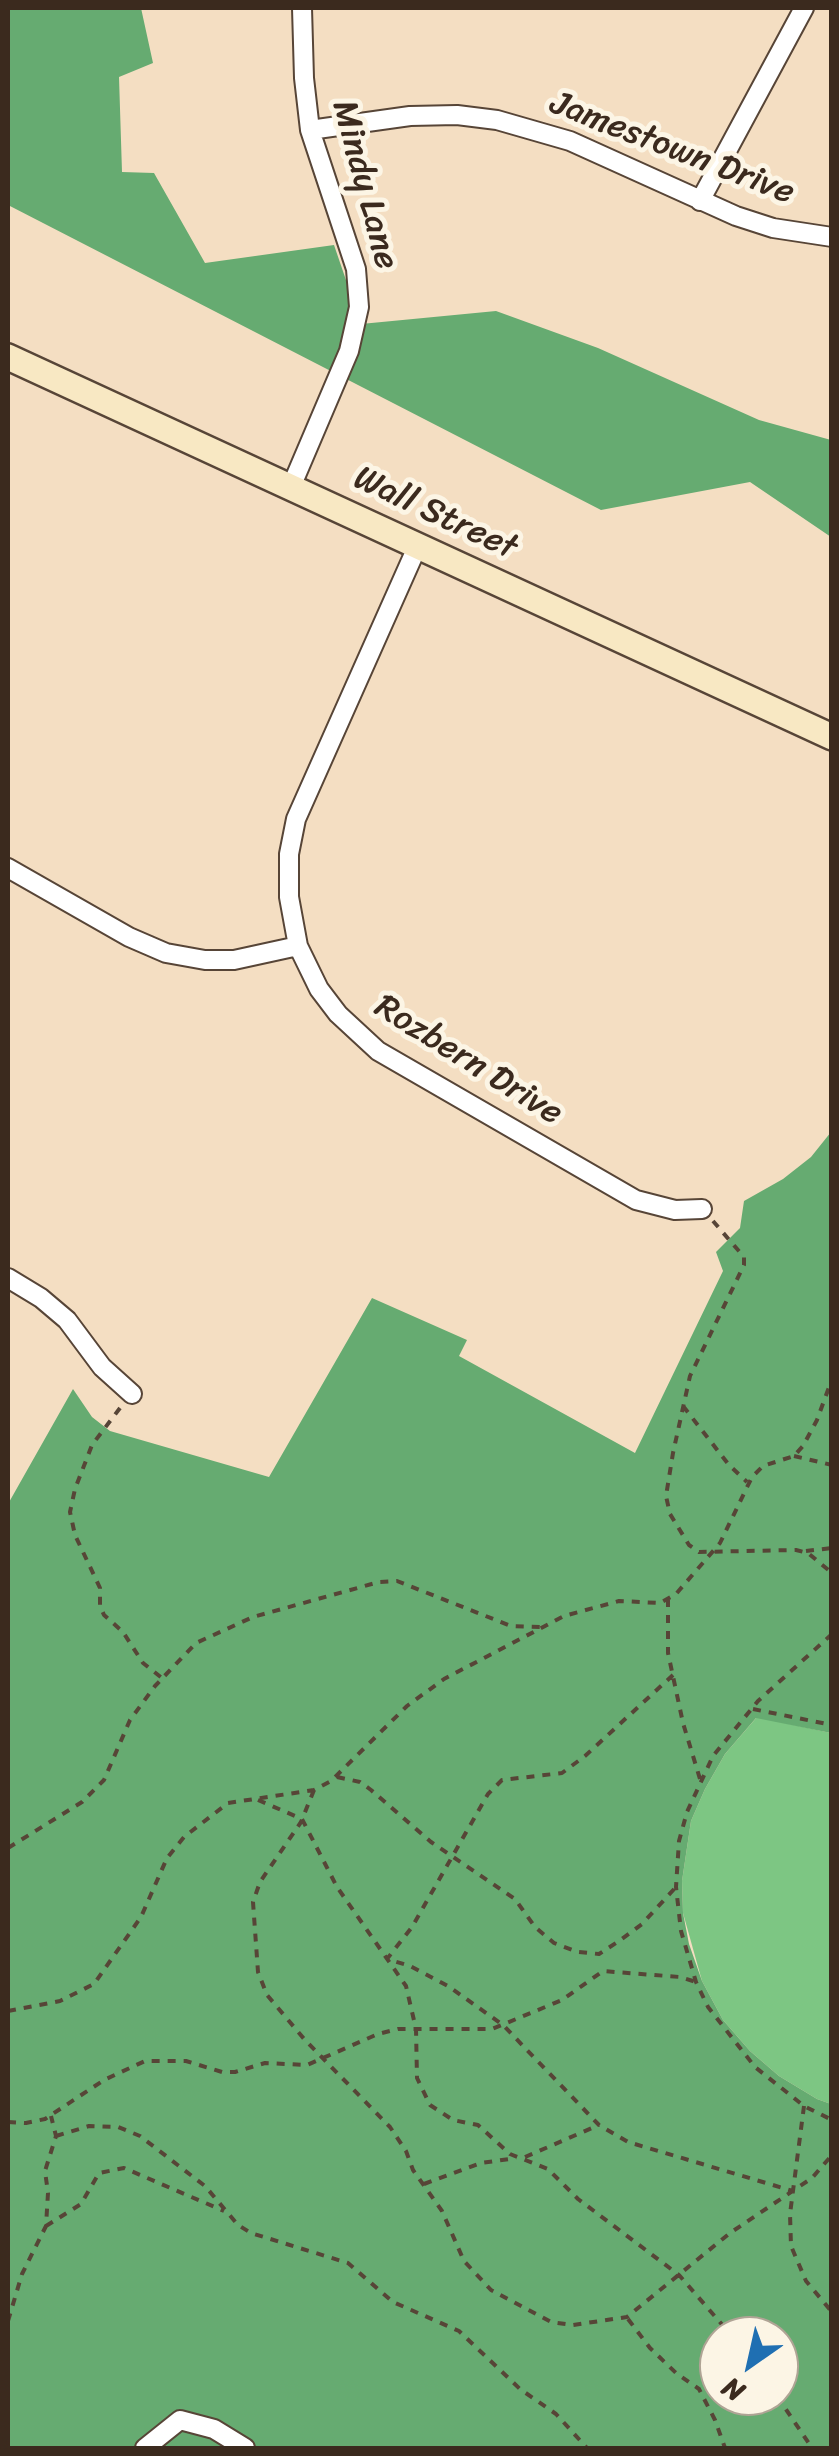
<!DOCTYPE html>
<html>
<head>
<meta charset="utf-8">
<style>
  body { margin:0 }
  #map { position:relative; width:839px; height:2456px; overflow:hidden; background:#f4dec2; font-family:Sriracha,sans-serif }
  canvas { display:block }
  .frame { position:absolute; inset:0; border:10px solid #3b2a1e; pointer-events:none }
  .north { position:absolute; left:699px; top:2316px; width:100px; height:100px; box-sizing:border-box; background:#fcf5e5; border:2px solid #afa495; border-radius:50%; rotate:214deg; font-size:28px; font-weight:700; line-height:40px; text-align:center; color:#3b2a1e }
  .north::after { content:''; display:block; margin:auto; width:35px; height:45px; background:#1f6fb2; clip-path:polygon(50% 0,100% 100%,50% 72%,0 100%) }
</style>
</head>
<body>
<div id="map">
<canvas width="839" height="2456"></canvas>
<div class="frame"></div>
<div class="north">N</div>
</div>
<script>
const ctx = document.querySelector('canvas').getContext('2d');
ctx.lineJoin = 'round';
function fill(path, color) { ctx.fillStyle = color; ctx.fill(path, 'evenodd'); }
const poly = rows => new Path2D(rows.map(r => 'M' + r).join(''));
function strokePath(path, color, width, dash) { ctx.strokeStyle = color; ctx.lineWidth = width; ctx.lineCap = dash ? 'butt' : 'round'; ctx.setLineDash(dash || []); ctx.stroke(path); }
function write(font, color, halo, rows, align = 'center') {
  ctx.font = font + ' Sriracha,sans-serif'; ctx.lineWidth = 10; ctx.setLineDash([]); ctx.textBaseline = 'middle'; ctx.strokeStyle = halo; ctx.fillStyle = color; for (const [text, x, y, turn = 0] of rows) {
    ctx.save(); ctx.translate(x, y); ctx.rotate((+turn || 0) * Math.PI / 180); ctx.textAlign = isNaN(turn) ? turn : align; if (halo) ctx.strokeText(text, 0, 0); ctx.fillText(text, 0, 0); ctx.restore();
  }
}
fill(poly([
  [757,1717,831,1733,831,2104,817,2099,779,2076,750,2051,723,2020,702,1981,683,1913,682,1881,691,1821,705,1789,725,1754]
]), '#7dc683');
fill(poly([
  [8,8,141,8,153,63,119,77,122,172,154,173,205,263,334,245,361,324,496,311,598,348,759,420,831,440,831,537,750,482,601,510,8,205],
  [831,1132,831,1733,756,1718,725,1754,705,1789,691,1821,682,1881,683,1913,689,1944,702,1981,723,2020,750,2051,779,2076,817,2099,831,2104,831,2448,8,2448,8,1504,73,1389,92,1417,110,1431,269,1477,372,1298,467,1340,459,1356,635,1453,723,1271,716,1252,740,1228,744,1201,783,1179,811,1157],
  [719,2336,779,2336,779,2396,719,2396]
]), '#66ab71');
const street = poly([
  [310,130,410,116,457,115,497,120,570,141,736,216,773,228,832,237],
  [700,201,804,8],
  [291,487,349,351,359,307,356,269,310,130,304,78,302,8],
  [418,545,296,819,289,854,289,897,298,946,319,989,338,1014,378,1051,636,1200,675,1210,702,1209],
  [8,868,129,937,166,953,205,960,234,960,298,946],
  [8,1278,41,1298,67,1320,102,1367,132,1394],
  [145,2448,180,2420,214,2429,245,2448]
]);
const secondary = poly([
  [8,357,832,737]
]);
strokePath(street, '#574537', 22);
strokePath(secondary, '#574537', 30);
strokePath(poly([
  [713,1221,744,1257,744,1265,690,1376,673,1453,666,1496,670,1514,689,1545,699,1552,796,1550,808,1553,832,1573],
  [683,1406,729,1465,747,1482],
  [120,1408,92,1445,75,1489,70,1512,75,1535,100,1588,100,1606,104,1615,123,1632,143,1663,162,1678],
  [794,1456,832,1465],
  [806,1551,832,1548],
  [668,1599,668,1653,683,1723,700,1779],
  [832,1634,758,1701,713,1756,687,1812,679,1841,676,1887,681,1931,696,1982,708,2007,755,2067,804,2106,832,2120],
  [673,1675,585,1756,562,1773,502,1780,488,1794,412,1927,387,1959,410,1966,448,1986,503,2025,599,2125,628,2142,793,2191],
  [753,1709,832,1725],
  [337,1777,360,1782,371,1790,431,1842,515,1899,535,1927,554,1943,578,1952,599,1954,619,1941,642,1924,676,1887],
  [314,1790,301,1822,260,1882,253,1902,258,1972,267,1995,305,2040,390,2127,406,2151,413,2170,442,2211,464,2261,491,2290,551,2322,573,2325,627,2317,730,2233,812,2178,832,2155],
  [258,1800,302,1819,337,1887,406,1986,416,2029,417,2078,430,2105,453,2120,478,2125,510,2154,548,2169,578,2199,679,2275,732,2336],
  [8,1848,82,1802,104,1780,130,1720,155,1686,196,1643,253,1617,379,1582,397,1581,511,1626,540,1627],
  [8,2011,60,2001,94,1984,141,1917,167,1858,184,1837,228,1803,314,1790,331,1781,407,1706,444,1679,564,1616,619,1601,660,1603,676,1594,720,1543,752,1477,763,1466,794,1456,803,1446,817,1420,832,1379],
  [804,2106,790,2214,791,2246,806,2281,832,2312],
  [8,2122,26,2123,45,2119,104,2080,145,2061,186,2061,222,2072,235,2072,265,2063,307,2065,378,2034,398,2029,492,2029,562,2000,603,1971,680,1977,696,1982],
  [56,2136,89,2126,118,2127,140,2136,205,2186,238,2225,251,2233,348,2263,393,2302,459,2331,520,2389,556,2414,587,2448],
  [525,2157,599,2125],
  [424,2184,481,2163,516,2158],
  [46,2226,81,2204,99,2173,124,2168,224,2211],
  [628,2319,650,2348,676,2373,699,2389,715,2420,725,2448],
  [8,2321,22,2274,46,2226,48,2193,45,2171,56,2136,51,2116],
  [777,2396,812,2448]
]), '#574537', 4, [8, 8]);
strokePath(street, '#fff', 18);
strokePath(secondary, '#f8e8c3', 25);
write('35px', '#3b2a1e', '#fcf5e5', [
  ["Jamestown Drive",672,149,21],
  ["Mindy Lane",364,185,75],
  ["Wall Street",435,514,25],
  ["Rozbern Drive",468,1061,32]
]);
</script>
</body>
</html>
